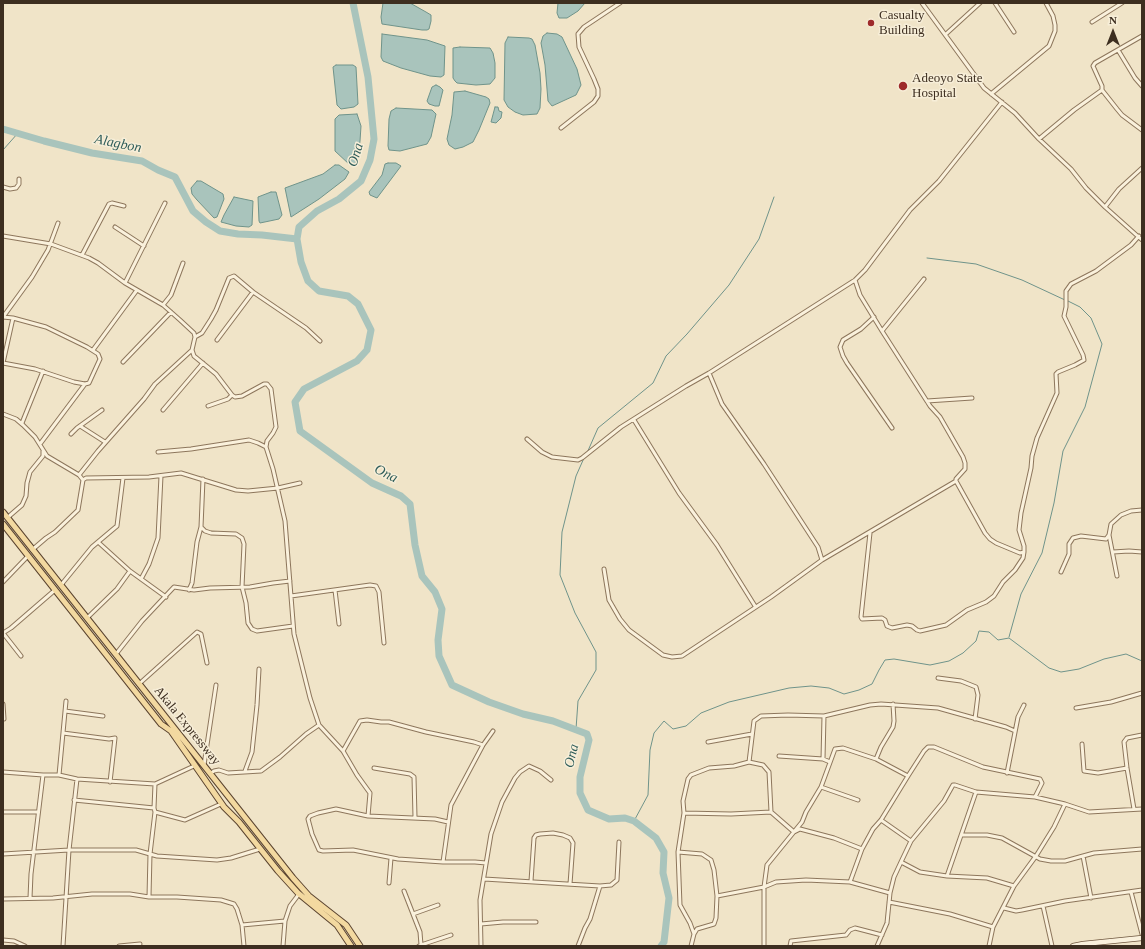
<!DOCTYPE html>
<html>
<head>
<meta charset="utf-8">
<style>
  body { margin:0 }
  #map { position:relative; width:1145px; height:949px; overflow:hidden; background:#f0e4c8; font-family:"Times New Roman",serif }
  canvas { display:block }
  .frame { position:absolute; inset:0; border:4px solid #3d2e20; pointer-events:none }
  .north { position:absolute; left:1093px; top:12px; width:40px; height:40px; -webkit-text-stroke:3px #f7eed8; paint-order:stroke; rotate:0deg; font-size:11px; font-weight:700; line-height:16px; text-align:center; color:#3d2e20 }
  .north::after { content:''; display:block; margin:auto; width:14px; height:18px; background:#3d2e20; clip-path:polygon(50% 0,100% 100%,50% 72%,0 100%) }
</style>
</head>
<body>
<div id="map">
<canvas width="1145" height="949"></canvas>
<div class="frame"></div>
<div class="north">N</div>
</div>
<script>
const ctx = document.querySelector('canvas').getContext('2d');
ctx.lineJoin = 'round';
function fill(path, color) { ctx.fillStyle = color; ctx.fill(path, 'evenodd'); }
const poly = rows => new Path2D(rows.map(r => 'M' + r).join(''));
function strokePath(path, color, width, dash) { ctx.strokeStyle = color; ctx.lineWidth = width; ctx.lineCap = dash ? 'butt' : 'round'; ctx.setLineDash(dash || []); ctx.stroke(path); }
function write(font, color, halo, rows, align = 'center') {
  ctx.font = font + ' "Times New Roman",serif'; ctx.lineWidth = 3; ctx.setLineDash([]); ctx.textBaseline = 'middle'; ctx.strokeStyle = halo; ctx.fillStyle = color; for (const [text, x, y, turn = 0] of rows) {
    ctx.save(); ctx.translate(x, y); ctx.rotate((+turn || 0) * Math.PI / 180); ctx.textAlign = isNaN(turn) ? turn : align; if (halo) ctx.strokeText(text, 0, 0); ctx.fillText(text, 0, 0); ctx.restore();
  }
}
const water = poly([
  [383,3,410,3,426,12,431,15,431,21,429,29,427,30,422,30,382,24,381,17,383,3],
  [558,3,585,3,578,11,567,18,559,18,557,13,558,3],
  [547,33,557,34,562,37,577,69,581,85,576,95,552,106,548,101,545,65,541,43,543,36,547,33],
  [382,34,427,40,445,46,444,75,441,77,430,76,401,68,383,61,381,57,382,34],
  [508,37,529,38,532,39,535,45,540,73,541,89,540,108,537,114,523,115,515,112,508,107,504,100,505,43,508,37],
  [460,47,490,48,493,53,495,63,495,78,490,84,476,85,457,83,455,81,453,78,453,48,460,47],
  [336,65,353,65,356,67,358,104,354,107,341,109,337,105,333,67,336,65],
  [436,85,440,87,443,90,439,106,435,106,429,104,427,101,432,87,436,85],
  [465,91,486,97,489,99,490,103,479,130,473,142,463,147,455,149,449,145,447,139,452,115,454,92,465,91],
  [495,107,498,107,499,111,502,112,501,118,496,123,491,122,495,107],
  [396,108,432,110,436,114,431,137,427,144,400,151,389,150,388,146,389,119,391,111,396,108],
  [357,114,361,126,360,141,358,158,354,166,350,165,335,151,335,119,339,115,357,114],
  [388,163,396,163,401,166,377,198,370,195,369,192,382,175,385,164,388,163],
  [335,165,339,165,349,172,345,179,319,199,291,217,285,188,323,174,335,165],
  [197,181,201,181,223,194,224,199,217,217,214,218,197,200,192,194,191,188,197,181],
  [271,192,276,192,282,215,279,219,260,223,259,221,258,197,271,192],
  [234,197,253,201,252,225,249,227,236,226,221,222,224,215,234,197]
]);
fill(water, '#a9c4bc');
strokePath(water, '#6f938a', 1);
strokePath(poly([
  [3,150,18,133],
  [927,258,976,264,1022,280,1065,300],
  [587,453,598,428,653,383,666,356,687,334,729,285,759,239,774,197],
  [1009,637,1021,594,1042,553,1054,503,1063,451,1085,407,1102,344,1091,318,1080,307,1068,301],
  [576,729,578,701,596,670,596,652,575,613,560,575,562,532,576,476,584,458],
  [634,821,648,795,650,750,654,733,664,721,673,729,686,726,701,713,729,702,789,688,811,686,829,688,844,694,859,690,872,684,879,670,885,660,894,659,930,665,949,661,963,653,976,641,979,631,989,632,998,640,1009,638,1049,668,1061,672,1079,669,1104,659,1126,654,1142,661]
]), '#6f938a', 1);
strokePath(poly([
  [353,3,368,77,374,139,370,160,361,181,339,199,317,211,299,227,297,239,301,262,308,281,319,291,348,296,358,304,371,330,367,350,357,361,304,389,295,402,300,431,372,483,401,496,410,504,415,545,422,576,435,592,442,609,438,640,439,656,452,685,489,702,523,714,553,721,587,734,589,740,580,777,580,793,588,810,609,819,625,818,634,821,656,838,664,852,663,873,669,898,664,942,661,946],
  [3,129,44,141,92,153,142,161,158,170,175,177,193,211,206,222,220,231,238,234,262,235,297,239]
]), '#a9c4bc', 7);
const street = poly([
  [922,3,984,88,1015,113,1039,139,1071,169,1086,188,1105,207,1142,240],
  [995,3,1014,32],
  [1092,22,1122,3],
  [946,34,980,3],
  [1142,36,1095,63,1093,66,1102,86,1102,90,1117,109,1122,115,1142,130],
  [1118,50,1135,78,1142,86],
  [991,94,1049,46,1055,31,1055,25,1053,16,1046,3],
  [561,128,594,102,598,96,598,89,594,79,579,47,578,34,584,27,620,3],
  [1039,139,1074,110,1102,90],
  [3,187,10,189,16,188,19,184,19,179],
  [1105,207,1119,189,1142,168],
  [115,227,144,246],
  [3,236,51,244,89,258,98,263,125,283,163,305,180,320,194,333,195,337,192,350,155,384,144,399,98,451,79,475],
  [82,255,109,204,112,203,124,206],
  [125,283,165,203],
  [163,305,171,295,183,263],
  [3,317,13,318,46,327,87,347,98,354,100,359,89,383,85,384,74,382,35,369,3,363],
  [3,317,32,277,48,250,58,223],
  [874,317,861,329,843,340,840,347,843,356,847,363,892,428],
  [882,331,924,279],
  [195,337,202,333,211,319,216,310,229,278,234,276,253,292,306,328,320,341],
  [217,340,253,292],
  [93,350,137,290],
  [192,350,194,356,216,374,232,395,235,397,242,396,264,384,267,384,271,389,276,427,273,433,267,441,266,447,273,469,285,521,294,634,310,698,319,725,343,751,357,775,370,793,368,816],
  [123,362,171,312],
  [3,363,13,318],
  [709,373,722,404,764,464,818,547,822,560],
  [927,401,972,398],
  [208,406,228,399,232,395],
  [163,410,203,363],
  [3,414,16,419,23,425,35,437,47,456,79,475,83,480,86,478,149,477,181,473,236,490,248,491,278,488,300,483],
  [634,420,679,493,717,545,755,606],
  [22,423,43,371],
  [80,426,105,442],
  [71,434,77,428,102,410],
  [527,439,542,452,552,457,578,460,582,458,621,427,686,386,709,373,855,280,865,270,910,210,939,181,1002,102],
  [40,444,85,384],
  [158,452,191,449,249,440,258,443,266,447],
  [956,481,985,533,990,539,996,543,1020,553,1024,552,1024,546,1019,530,1021,513,1031,468,1032,456,1037,438,1057,393,1056,374,1058,372,1075,365,1084,360,1083,355,1064,316,1066,307,1066,291,1071,284,1096,271,1131,245,1139,236],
  [7,518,22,505,26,496,27,483,30,472,43,456,43,451],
  [201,527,205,531,211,533,236,534,242,538,244,544,242,587,246,603,248,623,252,629,257,631,293,626],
  [870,533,861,617,862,619,882,618,885,620,887,626,892,628,907,625,912,626,917,630,920,631,946,625,967,610,986,602,994,596,1003,582,1015,570,1023,558,1024,552],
  [98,542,130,571,166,597],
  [32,550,46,538,55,532,78,510,83,480],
  [1113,552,1129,551,1142,552],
  [604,569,609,600,620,619,629,630,663,655,672,657,682,656,771,597,822,560,956,481,956,479,965,469,965,463,963,457,940,417,930,406,882,331,860,295,855,280],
  [1061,572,1069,554,1069,544,1073,538,1081,536,1106,539,1109,535],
  [1117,576,1109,535,1111,524,1121,515,1131,511,1142,510],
  [141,579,149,564,158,538,161,476],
  [3,582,28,556],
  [61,585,92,547,117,526,123,478],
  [189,590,192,583,197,542,201,527,203,479],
  [335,590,339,624],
  [291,596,370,585,376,586,379,592,384,643],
  [87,618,117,589,130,571],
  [3,633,11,628,55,590],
  [3,633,21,656],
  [116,654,142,621,174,587,194,590,210,588,250,587,273,583,290,581],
  [938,678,961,681,976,687,978,695,975,719],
  [139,684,197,632,201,634,207,663],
  [3,704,4,719],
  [1076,708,1111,702,1142,693],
  [65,711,103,716],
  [824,716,870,705,881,704,938,708,1006,727,1015,731],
  [63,733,109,739,115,738,110,782],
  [708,742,752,734],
  [1082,744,1084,771,1098,773,1127,768],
  [343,751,360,721,367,720,381,722,389,722,426,732,474,742,483,745],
  [779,756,823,759,830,762],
  [876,759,881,747,893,727,894,721,893,704],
  [749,762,754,721,761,716,788,715,824,716,823,759],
  [204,765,216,685],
  [374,768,410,774,414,777,415,817],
  [245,771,252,752,257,705,259,669],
  [3,772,43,775,59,775,77,779,155,784,154,808,155,812,150,854,149,897],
  [211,773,214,771,219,770,228,773,261,771,280,757,306,734,319,725],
  [1007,773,1018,717,1024,705],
  [59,775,66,701],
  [155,784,194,766],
  [821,787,858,800],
  [74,800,154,808],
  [1134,809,1127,768,1124,742,1127,738,1142,735],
  [3,812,38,812],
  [155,812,185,820,221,804],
  [684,813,731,814,771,812,794,832,800,829,834,838,862,849],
  [881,820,911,841],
  [448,822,435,819,368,816,336,809,318,813,310,816,308,819,312,834,319,850,323,851,353,850,398,859,443,862,475,862,486,863],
  [962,835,987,835,1002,838,1040,859,1051,861,1065,861,1083,856],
  [678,852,680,905,690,923,694,934],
  [3,854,69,850,136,850,157,856,217,860,231,858,260,849],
  [443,862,451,805,483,745,493,731],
  [901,862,920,872,947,876,987,878,1014,886],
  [947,876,976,792],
  [484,879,600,886,590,919,585,928,578,946],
  [531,881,534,838,536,835,540,834,553,833,563,835,570,838,573,843,570,884],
  [850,882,862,849,873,829,881,820,908,776,924,751,928,747,934,747,983,767,1040,779,1042,783,1035,797],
  [389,883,391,858],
  [600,886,611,885,617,880,619,842],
  [404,891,420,932,421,945,419,946],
  [1131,892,1142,934],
  [717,896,764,887,776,882,806,880,850,882,890,893],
  [30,898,31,874,43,775],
  [1091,898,1083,856,1094,853,1142,849],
  [3,899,53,898,92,894,130,894,149,897,177,897,221,900,234,904,237,909,242,925,244,946],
  [889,902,950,914,993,927],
  [1043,906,1052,946],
  [1004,908,1016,911,1022,910,1065,901,1142,890],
  [413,914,438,905],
  [285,921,290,906,299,894],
  [481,924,503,922,536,922],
  [242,925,285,921,283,946],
  [3,940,14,941,25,946],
  [421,945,451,935],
  [63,946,69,850,77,779],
  [119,946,140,944],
  [481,946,480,900,491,834,502,802,515,778,520,772,529,766,540,771,551,780],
  [691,946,694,934,697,929,714,924,716,918,717,896,714,870,711,860,702,854,678,852,684,813,683,801,688,779,691,775,709,768,734,766,749,762,763,765,769,772,771,812],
  [764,946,764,887,767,865,802,822,806,812,821,787,835,749,843,748,876,759,908,776],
  [790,946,791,941,846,935,850,930,855,928,882,935],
  [877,946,887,923,890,893,894,877,901,862,911,841,944,801,953,785,955,785,976,792,1035,797,1065,804,1089,812,1142,809],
  [989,946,993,927,1014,886,1036,856,1054,827,1065,804]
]);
const secondary = poly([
  [1073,946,1083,944,1142,938]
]);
const primary = poly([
  [3,512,293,878,309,896,346,925,360,946],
  [3,524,161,724,171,731,224,807,239,822,278,871,298,893,337,925,351,946]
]);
strokePath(street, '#8d765c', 5);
strokePath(secondary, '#6f573f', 6);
strokePath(primary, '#5b4430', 7);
strokePath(street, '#faf1dc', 3);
strokePath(secondary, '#faf1dc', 4.5);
strokePath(primary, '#f3d9a0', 5);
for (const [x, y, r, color] of [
  [871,23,4,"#9e2a2b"],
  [903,86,5,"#9e2a2b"]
]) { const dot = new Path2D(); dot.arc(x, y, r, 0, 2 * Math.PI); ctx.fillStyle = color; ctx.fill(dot); strokePath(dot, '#f7eed8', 1.5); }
write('13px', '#3d2e20', '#f7eed8', [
  ["Casualty",879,16],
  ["Building",879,31],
  ["Adeoyo State",912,79],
  ["Hospital",912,94]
], 'left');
write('13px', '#3d2e20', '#f7eed8', [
  ["Akala Expressway",187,726,51]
]);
write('italic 14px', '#2f5d5a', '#f7eed8', [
  ["Alagbon",118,144,11],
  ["Ona",356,155,-73],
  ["Ona",386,474,27],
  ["Ona",572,756,-76]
]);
</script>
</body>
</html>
